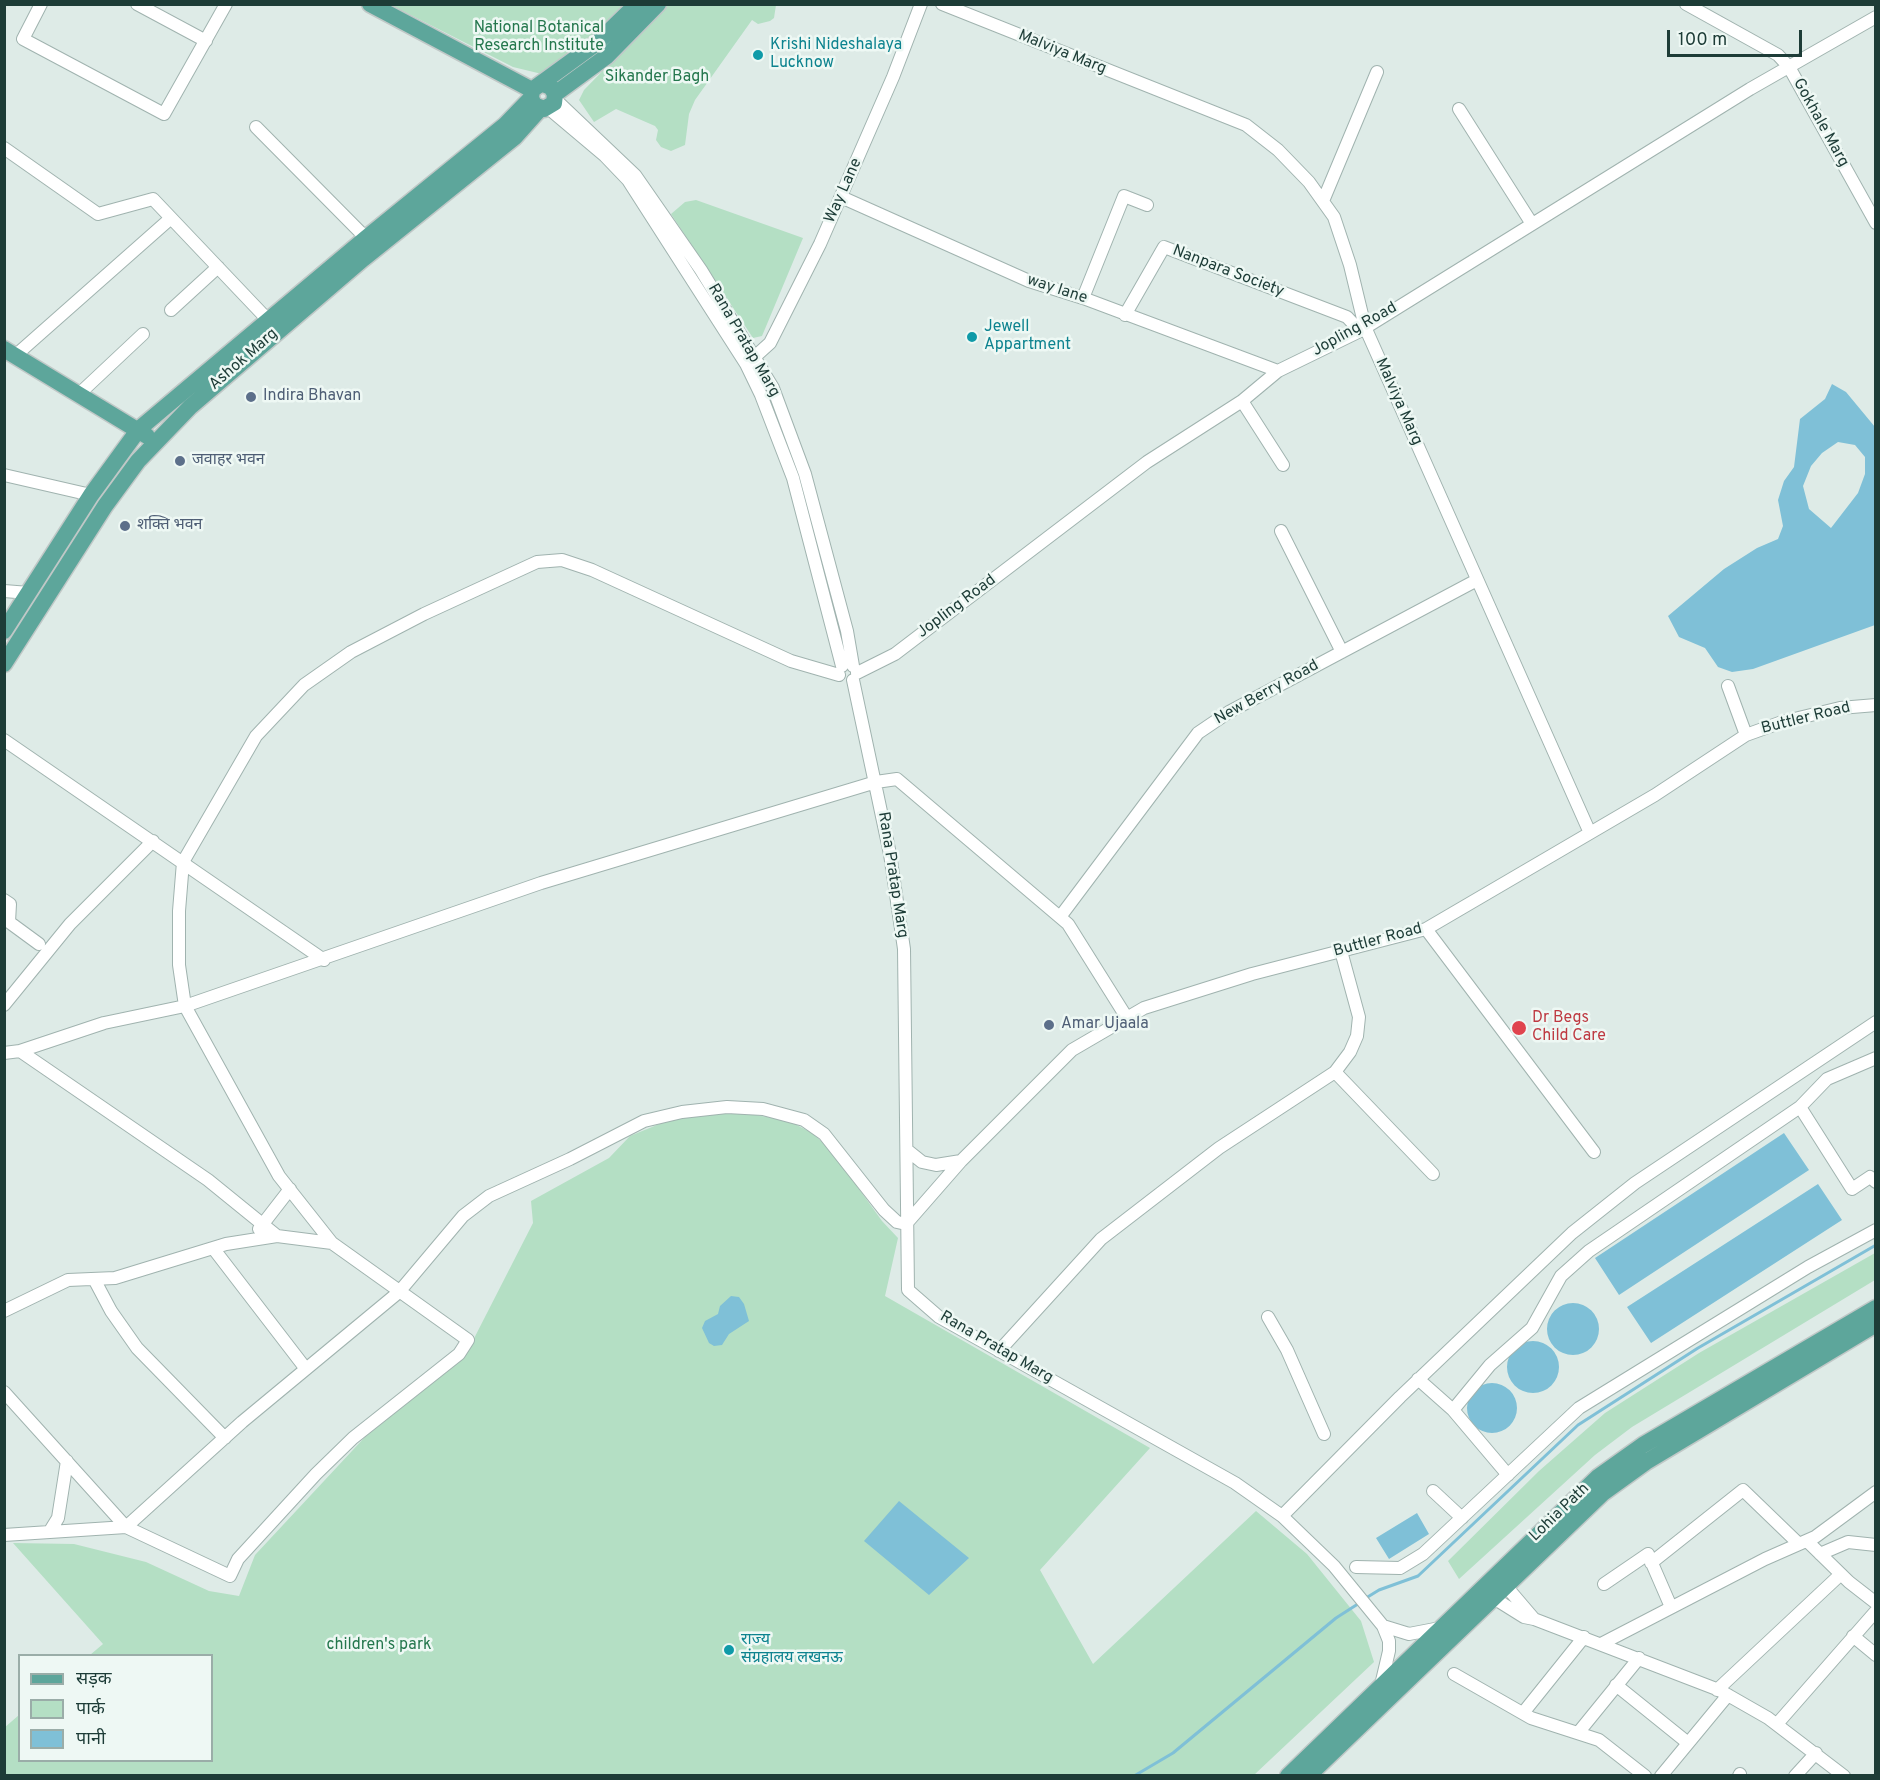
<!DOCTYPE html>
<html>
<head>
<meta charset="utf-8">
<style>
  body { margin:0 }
  #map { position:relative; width:1880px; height:1780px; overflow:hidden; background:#deebe7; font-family:Overpass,"Noto Sans Devanagari",sans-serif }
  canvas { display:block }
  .frame { position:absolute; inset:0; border:6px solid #1d3c37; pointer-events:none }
  .legend { position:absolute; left:18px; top:1654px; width:195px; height:108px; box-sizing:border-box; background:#eef8f4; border:2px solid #9aada8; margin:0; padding:8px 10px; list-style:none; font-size:18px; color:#1d3c37 }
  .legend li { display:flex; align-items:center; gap:12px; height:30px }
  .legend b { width:30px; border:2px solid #9aada8 }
  .scale { position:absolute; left:1667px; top:30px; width:135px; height:27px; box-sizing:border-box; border:3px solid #1d3c37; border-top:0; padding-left:8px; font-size:18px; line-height:21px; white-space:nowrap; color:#1d3c37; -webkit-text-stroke:4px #eef8f4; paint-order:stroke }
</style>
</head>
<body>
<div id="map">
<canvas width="1880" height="1780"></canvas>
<div class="frame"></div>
<ul class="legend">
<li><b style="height:8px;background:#5da69b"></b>सड़क</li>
<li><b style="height:16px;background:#b4dfc4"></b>पार्क</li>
<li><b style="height:16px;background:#7fc0d7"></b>पानी</li>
</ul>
<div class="scale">100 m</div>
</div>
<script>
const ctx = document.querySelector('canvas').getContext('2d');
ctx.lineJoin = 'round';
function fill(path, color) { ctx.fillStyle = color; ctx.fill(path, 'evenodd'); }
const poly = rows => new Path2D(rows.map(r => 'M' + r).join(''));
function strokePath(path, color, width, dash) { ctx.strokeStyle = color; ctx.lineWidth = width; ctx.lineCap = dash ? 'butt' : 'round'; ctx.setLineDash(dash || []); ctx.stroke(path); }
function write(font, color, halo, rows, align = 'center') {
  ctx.font = font + ' Overpass,"Noto Sans Devanagari",sans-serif'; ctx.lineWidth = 5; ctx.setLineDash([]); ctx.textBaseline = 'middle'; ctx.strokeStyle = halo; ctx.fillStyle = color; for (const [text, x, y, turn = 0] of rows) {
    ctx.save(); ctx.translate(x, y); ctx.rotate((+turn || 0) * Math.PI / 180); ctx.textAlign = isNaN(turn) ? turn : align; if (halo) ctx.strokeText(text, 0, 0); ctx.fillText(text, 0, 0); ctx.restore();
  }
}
fill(poly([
  [391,5,629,5,586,49,546,75,513,67],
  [667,5,776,5,774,18,770,21,758,24,752,20,695,100,689,114,685,145,671,151,661,147,656,140,658,130,655,126,616,109,594,122,579,100,584,90],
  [696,200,803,238,762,336,753,338,671,214,685,202],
  [734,1111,789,1121,812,1133,831,1150,882,1221,898,1238,885,1296,1150,1448,1040,1570,1093,1664,1256,1511,1307,1554,1361,1621,1374,1662,1254,1775,5,1776,4,1728,19,1715,20,1760,212,1760,212,1656,90,1655,103,1644,13,1543,74,1544,146,1562,209,1591,239,1596,255,1555,365,1437,464,1358,533,1223,531,1201,609,1158,630,1136,674,1118],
  [1875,1253,1875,1280,1632,1427,1595,1455,1459,1579,1448,1561,1539,1471,1605,1413,1699,1353]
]), '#b4dfc4');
fill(poly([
  [1832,384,1846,392,1875,427,1875,625,1753,669,1732,672,1718,667,1705,648,1679,637,1668,616,1724,569,1757,548,1778,539,1783,526,1778,500,1784,481,1794,467,1800,419,1825,399],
  [1838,442,1855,445,1865,457,1865,474,1858,493,1831,528,1809,509,1803,486,1811,466,1822,453],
  [1784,1133,1809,1170,1619,1295,1595,1258],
  [1818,1184,1842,1220,1651,1343,1627,1307],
  [731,1296,739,1297,744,1304,749,1321,729,1334,722,1345,714,1346,709,1343,702,1328,705,1321,718,1314,720,1306],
  '1547 1329a26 26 0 1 1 52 0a26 26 0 1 1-52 0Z',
  '1507 1367a26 26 0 1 1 52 0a26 26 0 1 1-52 0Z',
  '1467 1408a25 25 0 1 1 50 0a25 25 0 1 1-50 0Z',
  [899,1501,969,1558,929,1595,864,1541],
  [1417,1513,1429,1534,1389,1559,1376,1538]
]), '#7fc0d7');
strokePath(poly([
  [1366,1598,1379,1590,1418,1576,1578,1425,1698,1348,1876,1245],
  [1134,1776,1173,1753,1336,1618,1361,1602]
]), '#7fc0d7', 3);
const minor = poly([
  [41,4,23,39,164,114,226,4],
  [137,4,206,41],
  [942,4,1246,125,1278,150,1309,182,1334,217,1350,265,1365,327,1590,833],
  [1686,4,1778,55,1789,67,1876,223],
  [555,99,635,175,701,270,773,388,805,474,847,631,853,666],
  [548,108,605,156,628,180,746,364,761,395,793,478,842,666],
  [1459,109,1532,224],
  [256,127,366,238],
  [4,148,98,214,153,199,268,320],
  [841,197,1029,281,1083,298,1278,371],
  [1323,201,1377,72],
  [1083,298,1124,196,1147,205],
  [171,310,218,267],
  [1125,315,1164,247,1347,317,1360,331],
  [16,355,171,218],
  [749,362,770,343,820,244,893,77,921,4],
  [78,395,143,334],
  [1242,401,1283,465],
  [4,475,91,495],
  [1281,531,1342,652],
  [4,591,29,593],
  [857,673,895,654,1147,462,1242,401,1278,371,1360,331,1750,89,1876,17],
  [853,680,890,854,904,949,908,1290,939,1317,1235,1483,1282,1516,1334,1566,1383,1626,1409,1634,1440,1628],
  [1728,686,1746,735],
  [4,740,324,960],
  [4,900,10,904,9,922,39,944],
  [1060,917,1198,733,1229,712,1477,580],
  [1426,929,1594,1152],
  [4,1005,70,924,153,841],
  [20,1051,208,1180,277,1236],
  [4,1053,20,1051,104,1023,185,1006,541,883,876,782,897,779,1068,924,1127,1018],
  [1335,1072,1433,1174],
  [1800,1107,1852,1189,1870,1177,1876,1182],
  [907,1150,922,1162,936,1165,961,1161],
  [259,1229,290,1189],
  [213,1248,306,1369],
  [94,1279,111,1311,137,1348,225,1438],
  [4,1311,68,1280,115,1278,226,1244,277,1236,332,1243],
  [1268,1317,1287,1350,1324,1434],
  [999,1351,1101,1239,1219,1148,1335,1072,1350,1052,1357,1036,1359,1017,1341,951],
  [1418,1379,1453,1410,1490,1365,1532,1328,1561,1276,1589,1251,1800,1107,1827,1079,1876,1058],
  [4,1392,126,1527,242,1422,399,1292,463,1216,489,1196,570,1159,644,1121,682,1112,727,1107,763,1109,804,1120,824,1134,884,1210,897,1222,906,1224,961,1161,1072,1050,1144,1008,1252,974,1426,929,1655,795,1746,735,1782,722,1840,708,1876,705],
  [1453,1410,1508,1475],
  [1433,1491,1462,1518],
  [1282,1516,1400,1397,1572,1233,1635,1183,1876,1022],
  [50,1531,58,1518,67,1461],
  [4,1535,126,1527,230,1576,238,1559,316,1474,353,1438,459,1354,468,1340,332,1243,279,1176,185,1006,179,965,179,911,183,862,256,736,304,685,351,652,424,614,537,562,562,560,592,570,791,661,839,675],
  [1807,1541,1849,1582,1876,1603],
  [1820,1554,1848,1542,1876,1545],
  [1651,1563,1743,1490,1799,1544],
  [1356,1567,1400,1568,1423,1554,1579,1408,1808,1267,1876,1230],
  [1604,1584,1648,1554,1671,1607],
  [1505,1585,1534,1619],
  [1492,1597,1524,1617,1534,1619,1719,1690,1768,1718,1844,1776],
  [1853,1636,1876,1655],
  [1601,1644,1765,1559,1815,1537,1876,1492],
  [1454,1674,1531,1718,1599,1740,1645,1776],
  [1381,1685,1389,1651,1389,1641,1383,1626],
  [1616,1685,1688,1743],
  [1717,1690,1841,1574],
  [1523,1713,1584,1637],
  [1777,1724,1876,1611],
  [1578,1733,1639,1658],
  [1661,1776,1728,1695],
  [1739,1776,1740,1774],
  [1795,1776,1816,1753]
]);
const major = poly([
  [370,4,532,90],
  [543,84,551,87,555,94,554,103,544,109,534,105,531,98,532,90,598,42,637,4],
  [555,94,607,56,658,4],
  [4,349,147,436],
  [4,631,91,495,139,429,366,238,505,125,531,98],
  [4,664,105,506,138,461,190,407,363,259,515,137,540,109],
  [1288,1776,1598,1477,1643,1445,1876,1308],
  [1308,1776,1603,1493,1646,1462,1876,1324]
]);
strokePath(minor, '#a0b3af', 14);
strokePath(major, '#c0c8c7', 19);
strokePath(minor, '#fff', 12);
strokePath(major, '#5da69b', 16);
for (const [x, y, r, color] of [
  [758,55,6,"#0f9aa8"],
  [972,337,6,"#0f9aa8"],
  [251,397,6,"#5c6f8a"],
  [180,461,6,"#5c6f8a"],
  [125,526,6,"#5c6f8a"],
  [1049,1025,6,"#5c6f8a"],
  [1519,1028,8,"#e0444e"],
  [729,1650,6,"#0f9aa8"]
]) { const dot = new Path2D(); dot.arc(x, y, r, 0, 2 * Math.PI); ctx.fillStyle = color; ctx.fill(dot); strokePath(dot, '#eef8f4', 2); }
write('16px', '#24774d', '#eef8f4', [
  ["National Botanical",539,29],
  ["Research Institute",539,47],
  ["Sikander Bagh",657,78],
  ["children's park",379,1646]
]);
write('16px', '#0d838f', '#eef8f4', [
  ["Krishi Nideshalaya",770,46],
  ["Lucknow",770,64],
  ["Jewell",984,328],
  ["Appartment",984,346],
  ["राज्य",741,1641],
  ["संग्रहालय लखनऊ",741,1659]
], 'left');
write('16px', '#1d3c37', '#eef8f4', [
  ["Malviya Marg",1062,53,22],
  ["Gokhale Marg",1820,123,61],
  ["Way Lane",844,191,-66],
  ["Nanpara Society",1228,272,21],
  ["way lane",1057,290,18],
  ["Jopling Road",1355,330,-29],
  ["Rana Pratap Marg",743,341,60],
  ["Ashok Marg",244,360,-41],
  ["Malviya Marg",1398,402,66],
  ["Jopling Road",957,607,-37],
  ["New Berry Road",1267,693,-29],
  ["Buttler Road",1806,719,-14],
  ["Rana Pratap Marg",892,875,81],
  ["Buttler Road",1378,941,-15],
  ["Rana Pratap Marg",996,1348,30],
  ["Lohia Path",1560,1513,-44]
]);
write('16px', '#4e5e75', '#eef8f4', [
  ["Indira Bhavan",263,397],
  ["जवाहर भवन",192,461],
  ["शक्ति भवन",137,526],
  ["Amar Ujaala",1061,1025]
], 'left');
write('16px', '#be3a42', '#eef8f4', [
  ["Dr Begs",1532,1019],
  ["Child Care",1532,1037]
], 'left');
</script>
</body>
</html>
